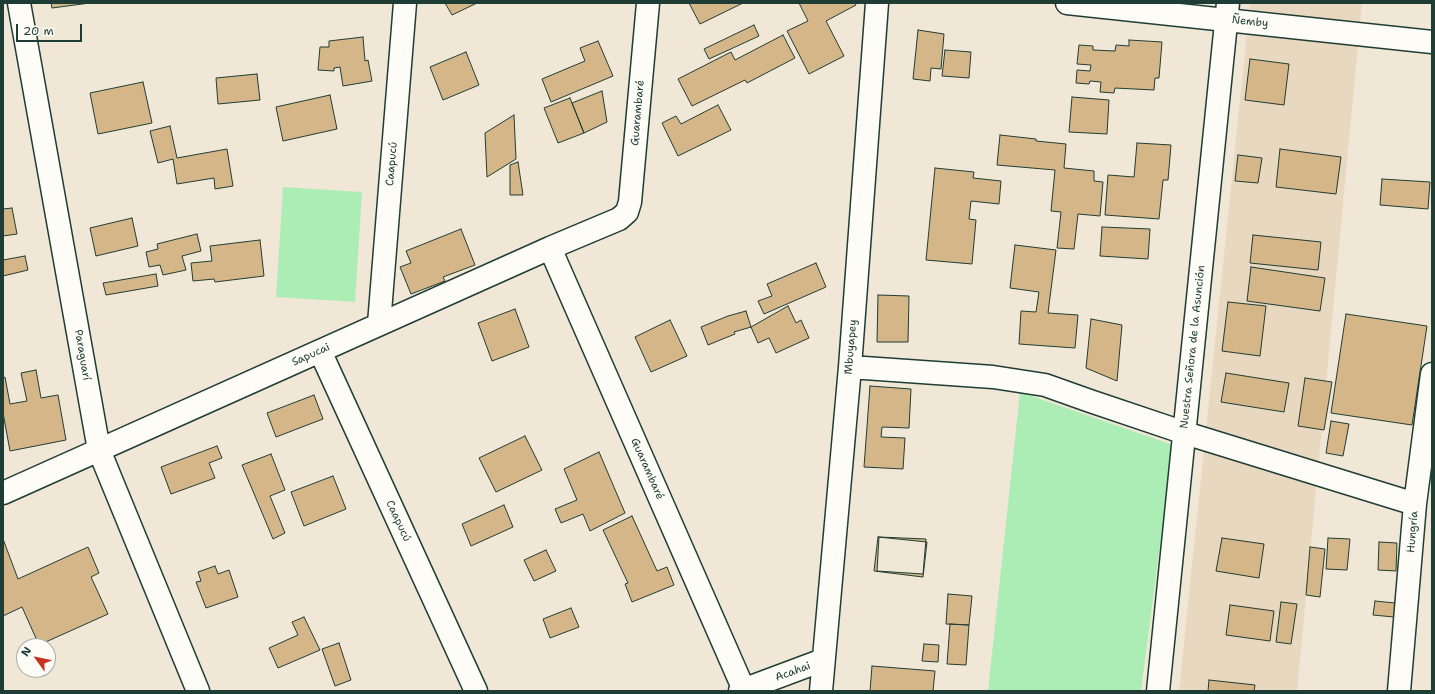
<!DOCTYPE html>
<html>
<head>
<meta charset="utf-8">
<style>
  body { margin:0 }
  #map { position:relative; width:1435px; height:694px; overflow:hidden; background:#f1e7d6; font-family:"Shantell Sans",sans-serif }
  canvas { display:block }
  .frame { position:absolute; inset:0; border:4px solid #1f3d34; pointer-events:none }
  .north { position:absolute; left:16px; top:638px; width:40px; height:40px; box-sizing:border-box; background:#fdfcf7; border:1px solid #a4b0a9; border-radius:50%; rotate:303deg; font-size:11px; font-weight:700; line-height:16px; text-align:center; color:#1f3d34 }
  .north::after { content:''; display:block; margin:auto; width:14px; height:18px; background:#c8321e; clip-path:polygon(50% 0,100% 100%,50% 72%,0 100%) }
  .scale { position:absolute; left:16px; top:24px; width:66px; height:18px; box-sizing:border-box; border:2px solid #1f3d34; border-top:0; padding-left:5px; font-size:12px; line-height:14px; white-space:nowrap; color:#1f3d34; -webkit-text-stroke:3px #fdfcf7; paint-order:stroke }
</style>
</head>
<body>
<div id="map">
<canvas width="1435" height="694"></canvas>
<div class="frame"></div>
<div class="north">N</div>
<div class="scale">20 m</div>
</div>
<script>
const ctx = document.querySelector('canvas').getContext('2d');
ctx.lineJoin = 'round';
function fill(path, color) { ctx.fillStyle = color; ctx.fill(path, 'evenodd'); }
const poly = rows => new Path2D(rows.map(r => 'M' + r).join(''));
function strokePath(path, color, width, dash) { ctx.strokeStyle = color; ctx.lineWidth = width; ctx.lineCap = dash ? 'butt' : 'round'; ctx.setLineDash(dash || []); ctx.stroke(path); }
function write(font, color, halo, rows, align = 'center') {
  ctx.font = font + ' "Shantell Sans",sans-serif'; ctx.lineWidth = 3; ctx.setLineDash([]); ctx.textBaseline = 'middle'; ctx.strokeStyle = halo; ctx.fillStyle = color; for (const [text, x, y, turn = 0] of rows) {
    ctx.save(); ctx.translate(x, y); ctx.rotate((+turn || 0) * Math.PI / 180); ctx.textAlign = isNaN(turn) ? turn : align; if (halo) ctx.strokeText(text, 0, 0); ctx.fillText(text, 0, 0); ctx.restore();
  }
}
fill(poly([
  [1250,3,1362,3,1297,691,1179,691]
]), '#e8d8bf');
fill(poly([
  [283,187,362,192,355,302,276,297],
  [1020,392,1173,445,1141,691,988,691]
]), '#acedb5');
const building = poly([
  [51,3,90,3,52,8,51,3],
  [445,3,477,3,452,15,445,3],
  [689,3,743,3,700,24,689,3],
  [799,3,855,3,856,5,826,21,844,56,809,74,787,31,808,21,799,3],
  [754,25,759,36,709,59,704,49,754,25],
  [918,30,944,34,941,69,931,68,930,81,913,79,918,30],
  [783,35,795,58,747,83,745,80,692,106,678,79,731,52,735,60,783,35],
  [363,37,365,61,368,60,372,81,343,86,340,67,334,68,334,71,318,70,320,47,329,47,329,41,363,37],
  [1129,40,1162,42,1159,78,1155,78,1154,90,1115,88,1114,93,1100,92,1101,82,1090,81,1089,84,1076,83,1077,70,1090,71,1091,65,1077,64,1079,45,1093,46,1093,50,1115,51,1116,45,1129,46,1129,40],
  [598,41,613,76,551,102,542,79,585,61,580,48,598,41],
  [945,50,971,52,969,78,942,76,945,50],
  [466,52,479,85,443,100,430,67,466,52],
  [1250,59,1289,64,1284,105,1245,100,1250,59],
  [257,74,260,100,218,104,216,78,257,74],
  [143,82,152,123,98,134,90,93,143,82],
  [602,91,607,122,584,133,572,103,602,91],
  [330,95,337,129,283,141,276,107,330,95],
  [1072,97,1109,100,1107,134,1069,132,1072,97],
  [570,98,584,133,558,143,544,108,570,98],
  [718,105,731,130,678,156,662,123,676,116,681,124,718,105],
  [514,115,516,159,487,177,485,133,514,115],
  [170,126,177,158,227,149,233,186,215,189,214,178,177,184,173,159,158,163,150,131,170,126],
  [1000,135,1036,139,1036,141,1066,144,1064,168,1094,171,1094,181,1103,182,1100,216,1078,214,1074,249,1057,248,1061,212,1051,211,1055,170,997,165,1000,135],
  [1137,143,1171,145,1168,180,1163,180,1159,219,1105,215,1108,175,1134,177,1137,143],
  [1280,149,1341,157,1336,194,1276,187,1280,149],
  [1238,155,1262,158,1258,183,1235,181,1238,155],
  [518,162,523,195,510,195,510,165,518,162],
  [935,168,974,172,973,178,1001,181,999,204,971,201,969,219,976,220,972,264,926,260,935,168],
  [1382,179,1430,182,1428,209,1380,205,1382,179],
  [12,208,17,234,3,236,3,209,12,208],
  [132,218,138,246,96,256,90,228,132,218],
  [1102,227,1150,229,1148,259,1100,256,1102,227],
  [461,229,475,265,443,277,445,281,411,294,400,267,411,263,406,251,461,229],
  [197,234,201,251,182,256,186,270,163,275,160,265,149,267,146,252,158,249,157,244,197,234],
  [1253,235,1321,242,1318,270,1250,263,1253,235],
  [260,240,264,276,215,282,214,279,193,281,191,263,212,261,210,246,260,240],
  [1015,245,1056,250,1048,313,1078,315,1075,348,1019,344,1021,311,1036,312,1039,292,1010,288,1015,245],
  [25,256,28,270,3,276,3,260,25,256],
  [816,263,826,287,764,314,758,301,772,296,767,284,816,263],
  [1251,267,1325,278,1320,311,1247,301,1251,267],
  [156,274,158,286,106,295,103,283,156,274],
  [878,295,909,296,908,342,877,342,878,295],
  [1228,302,1266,306,1260,356,1222,351,1228,302],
  [788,306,796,323,801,320,809,338,776,353,769,338,758,343,751,327,788,306],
  [515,309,529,347,492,361,478,323,515,309],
  [746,311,751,327,734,332,735,334,708,345,701,327,728,316,746,311],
  [1346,314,1427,326,1412,425,1331,413,1346,314],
  [1091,319,1122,325,1117,381,1086,368,1091,319],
  [670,320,687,356,651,372,635,337,670,320],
  [36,370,41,398,58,395,66,440,10,451,3,413,3,378,5,377,10,404,27,401,21,373,36,370],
  [1226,373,1289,383,1284,412,1221,402,1226,373],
  [1305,378,1332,382,1324,430,1298,426,1305,378],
  [870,386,911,389,909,428,882,427,881,437,905,438,903,469,864,467,870,386],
  [314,395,323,419,276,437,267,413,314,395],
  [1331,421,1349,424,1343,456,1326,453,1331,421],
  [525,436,542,470,496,492,479,458,525,436],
  [217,446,222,458,209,463,215,478,171,494,161,467,217,446],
  [599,452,625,513,590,531,583,514,561,523,555,509,577,500,564,469,599,452],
  [271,454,285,490,270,496,285,533,273,539,242,465,271,454],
  [333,476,346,509,304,526,291,492,333,476],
  [504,505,513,527,471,546,462,524,504,505],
  [632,516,657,571,667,567,674,585,632,602,625,584,628,583,603,530,632,516],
  [878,537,927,542,923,577,874,571,878,537],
  [879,537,926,539,923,574,877,571,879,537],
  [1222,538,1264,544,1259,578,1216,571,1222,538],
  [1328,538,1350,539,1347,570,1326,569,1328,538],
  [3,539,18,579,88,547,99,573,91,577,108,614,39,645,22,607,3,616,3,539],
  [1379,542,1397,543,1396,571,1378,570,1379,542],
  [1310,547,1325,549,1320,597,1306,595,1310,547],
  [546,550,556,571,534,581,524,560,546,550],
  [215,566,218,574,229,570,238,597,206,608,196,582,201,581,198,572,215,566],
  [948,594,972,596,969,625,946,624,948,594],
  [1375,601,1395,603,1394,617,1373,615,1375,601],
  [1281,602,1297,604,1291,644,1276,642,1281,602],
  [1230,605,1274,611,1270,641,1226,635,1230,605],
  [571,608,579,627,550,638,543,619,571,608],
  [304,617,320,650,278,668,269,648,298,635,292,622,304,617],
  [950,624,969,625,966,665,947,664,950,624],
  [339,643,351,680,335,686,322,649,339,643],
  [924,644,939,645,938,662,922,661,924,644],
  [872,666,935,671,933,691,870,691,872,666],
  [1209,680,1255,685,1254,691,1208,691,1209,680]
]);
fill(building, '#d4b688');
strokePath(building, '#1f3d34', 1);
const minor = poly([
  [19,3,99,450,198,691],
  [1067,3,1432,42],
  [550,248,744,690],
  [379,324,405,3],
  [320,351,476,691],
  [850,367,993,377,1045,385,1090,401,1185,433,1415,504],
  [3,493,550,248,619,219,627,212,630,202,648,3],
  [740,691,823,660],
  [821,691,850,367,877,3],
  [1399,691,1415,504,1432,374]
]);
const tertiary = poly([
  [1158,691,1228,3]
]);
strokePath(minor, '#1f3d34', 25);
strokePath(tertiary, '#1f3d34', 25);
strokePath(minor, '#fdfcf7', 22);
strokePath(tertiary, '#fdfcf7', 22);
write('11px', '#1f3d34', '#fdfcf7', [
  ["Ñemby",1250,22,6],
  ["Guarambaré",638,113,-85],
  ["Caapucú",392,164,-85],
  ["Mbuyapey",851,347,-85],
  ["Nuestra Señora de la Asunción",1193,347,-84],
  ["Paraguarí",82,355,80],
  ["Sapucai",311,355,-24],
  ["Guarambaré",647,469,66],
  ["Caapucú",398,521,65],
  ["Hungría",1413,532,-85],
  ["Acahai",793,672,-20]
]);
</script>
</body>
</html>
